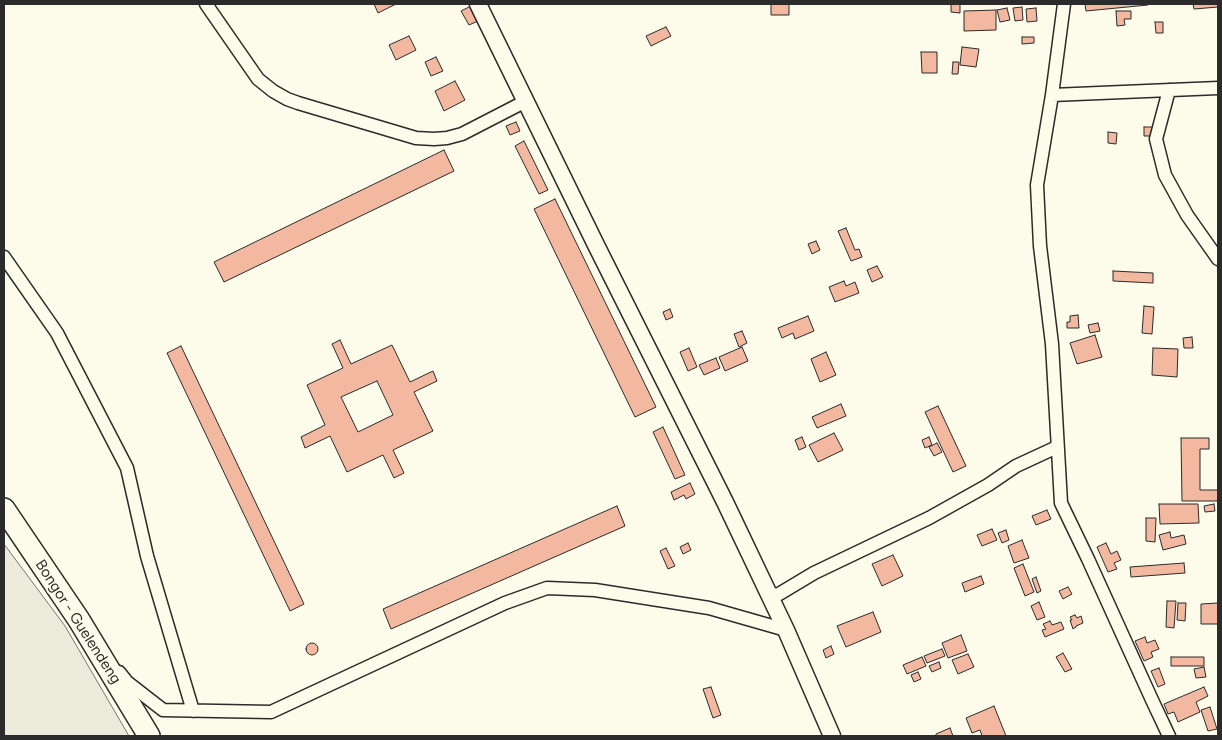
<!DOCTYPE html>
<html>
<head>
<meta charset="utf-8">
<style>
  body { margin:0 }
  #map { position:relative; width:1222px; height:740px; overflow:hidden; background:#fdfbea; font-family:Figtree,sans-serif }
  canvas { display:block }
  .frame { position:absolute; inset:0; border:5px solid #2b2b2b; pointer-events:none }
</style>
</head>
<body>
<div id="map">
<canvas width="1222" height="740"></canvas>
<div class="frame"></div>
</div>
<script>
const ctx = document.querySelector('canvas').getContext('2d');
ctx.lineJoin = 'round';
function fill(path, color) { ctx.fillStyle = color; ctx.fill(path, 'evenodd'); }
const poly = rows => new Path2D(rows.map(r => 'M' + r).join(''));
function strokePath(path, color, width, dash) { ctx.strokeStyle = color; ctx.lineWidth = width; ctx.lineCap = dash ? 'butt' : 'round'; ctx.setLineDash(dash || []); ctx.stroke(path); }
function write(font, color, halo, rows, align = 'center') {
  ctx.font = font + ' Figtree,sans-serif'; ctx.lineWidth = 4; ctx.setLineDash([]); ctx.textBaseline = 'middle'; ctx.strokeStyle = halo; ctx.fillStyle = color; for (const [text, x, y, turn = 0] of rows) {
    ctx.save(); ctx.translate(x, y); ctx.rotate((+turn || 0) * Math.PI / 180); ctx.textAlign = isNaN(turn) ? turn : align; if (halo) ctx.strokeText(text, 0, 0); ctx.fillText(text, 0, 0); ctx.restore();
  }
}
const green = poly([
  [4,544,65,626,129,736,4,736,4,544]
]);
fill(green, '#ecebdb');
strokePath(green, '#74746e', 1);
const building = poly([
  [374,4,396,4,378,13,374,4],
  [771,4,789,4,789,15,771,15,771,4],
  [951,4,960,4,960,13,951,12,951,4],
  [1085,4,1148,4,1148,5,1086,11,1085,4],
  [1193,4,1218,4,1218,7,1194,9,1193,4],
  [471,6,478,21,469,25,461,11,471,6],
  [1022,7,1023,20,1015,21,1013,8,1022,7],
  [1007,8,1010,20,1000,22,997,10,1007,8],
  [1036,8,1037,21,1027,22,1026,9,1036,8],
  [996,10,996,30,964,31,964,11,996,10],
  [1116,11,1131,11,1131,19,1124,19,1125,25,1117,26,1116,11],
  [1155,22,1163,22,1163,33,1156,33,1155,22],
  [666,27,671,36,651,46,646,36,666,27],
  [409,36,416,50,396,60,389,45,409,36],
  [1022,37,1034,37,1034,43,1022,44,1022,37],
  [962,47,979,49,976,67,960,65,962,47],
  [921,52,937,52,937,73,922,73,921,52],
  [436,57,443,71,431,76,425,62,436,57],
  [953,62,959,62,958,74,952,74,953,62],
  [455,81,465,100,444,111,435,91,455,81],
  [516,122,520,131,510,135,506,126,516,122],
  [1144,127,1153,127,1153,136,1144,136,1144,127],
  [1108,132,1117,133,1116,144,1108,143,1108,132],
  [524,141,548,190,539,194,515,146,524,141],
  [444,150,454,171,224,282,214,262,444,150],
  [555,199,656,407,635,417,534,209,555,199],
  [846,228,855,250,859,249,862,257,851,261,838,231,846,228],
  [816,241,820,250,812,254,808,244,816,241],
  [877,266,883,277,872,282,867,270,877,266],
  [1113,271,1153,273,1153,283,1113,281,1113,271],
  [844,281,846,286,855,282,859,293,835,302,829,287,844,281],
  [1144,306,1154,307,1152,334,1142,333,1144,306],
  [670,309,673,317,666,320,663,312,670,309],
  [1078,315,1079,328,1067,328,1067,322,1070,322,1070,316,1078,315],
  [808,316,814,331,795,339,793,333,782,338,778,328,808,316],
  [1098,323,1100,331,1090,333,1088,325,1098,323],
  [742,331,747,343,739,347,734,334,742,331],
  [1095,335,1102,357,1077,364,1070,343,1095,335],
  [1192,337,1193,348,1184,348,1183,338,1192,337],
  [340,340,351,364,392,345,410,382,433,371,437,381,414,392,433,431,393,450,404,473,394,478,383,455,347,472,330,436,305,448,301,437,325,425,307,385,343,368,332,344,340,340],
  [377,381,393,415,358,432,341,397,377,381],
  [181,346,304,604,290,611,167,353,181,346],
  [742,347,748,361,725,371,719,357,742,347],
  [689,348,697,367,688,371,680,352,689,348],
  [1153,348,1178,349,1177,377,1152,375,1153,348],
  [826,352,836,375,820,382,811,359,826,352],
  [716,358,720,368,704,375,699,365,716,358],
  [841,404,846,416,817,428,812,417,841,404],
  [938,406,966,466,953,472,925,412,938,406],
  [663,427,685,475,675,479,653,432,663,427],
  [834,433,843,450,818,462,809,445,834,433],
  [802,437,806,447,799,450,795,440,802,437],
  [929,437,932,445,925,448,922,440,929,437],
  [1181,438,1209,438,1209,449,1200,449,1200,490,1218,490,1218,501,1182,501,1181,438],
  [937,443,942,452,934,456,929,447,937,443],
  [690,483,695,494,686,499,684,495,674,500,671,492,690,483],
  [1159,504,1198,504,1199,523,1160,524,1159,504],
  [1214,504,1215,511,1205,512,1204,506,1214,504],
  [617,506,625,526,391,629,383,609,617,506],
  [1047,510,1051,519,1036,525,1032,516,1047,510],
  [1146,518,1156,518,1155,542,1146,541,1146,518],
  [992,529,997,540,982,546,977,535,992,529],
  [1006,530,1009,540,1002,543,998,533,1006,530],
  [1170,532,1171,538,1184,535,1186,544,1163,550,1159,535,1170,532],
  [1022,540,1029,558,1014,563,1008,546,1022,540],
  [688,543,691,550,683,554,680,547,688,543],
  [1106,543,1111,554,1117,551,1121,560,1114,563,1117,569,1108,572,1097,547,1106,543],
  [666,548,675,566,668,569,660,551,666,548],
  [893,555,903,576,882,586,872,564,893,555],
  [1184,563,1185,573,1131,577,1130,567,1184,563],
  [1023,564,1034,592,1025,596,1014,568,1023,564],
  [981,576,984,584,965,592,962,583,981,576],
  [1036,577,1041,591,1037,593,1032,579,1036,577],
  [1068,587,1072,594,1063,599,1059,591,1068,587],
  [1167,601,1176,601,1174,628,1166,627,1167,601],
  [1039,602,1045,617,1037,620,1031,606,1039,602],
  [1178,603,1186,603,1185,621,1177,620,1178,603],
  [1218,603,1218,624,1201,624,1201,604,1218,603],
  [873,612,881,632,846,647,837,626,873,612],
  [1075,615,1077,618,1081,616,1083,623,1076,626,1076,627,1073,629,1070,620,1072,620,1070,617,1075,615],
  [1050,621,1052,625,1061,622,1064,629,1045,637,1042,630,1046,629,1043,624,1050,621],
  [961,635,967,651,948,658,942,643,961,635],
  [1145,637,1147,643,1155,640,1159,649,1151,652,1153,657,1144,661,1135,641,1145,637],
  '306 649a6 6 0 1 1 12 0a6 6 0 1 1-12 0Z',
  [831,646,834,654,826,658,823,650,831,646],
  [942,649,945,656,927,663,924,656,942,649],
  [1063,653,1072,669,1065,672,1056,657,1063,653],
  [968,654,974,667,958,674,952,660,968,654],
  [922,657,926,666,907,674,903,665,922,657],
  [1171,657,1204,657,1204,666,1171,666,1171,657],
  [939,662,941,668,932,672,929,666,939,662],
  [1204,667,1206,677,1196,678,1194,669,1204,667],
  [1159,668,1165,684,1158,687,1151,671,1159,668],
  [918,672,921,679,914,682,911,675,918,672],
  [711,687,721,715,713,718,703,689,711,687],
  [1204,687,1208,696,1196,702,1200,712,1178,722,1174,712,1168,714,1164,704,1204,687],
  [994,706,1006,736,982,736,980,730,972,733,966,718,994,706],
  [1210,707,1217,729,1208,731,1201,710,1210,707],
  [950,728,953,736,936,736,936,734,950,728]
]);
fill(building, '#f2b8a0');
strokePath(building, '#2b2b2b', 1);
const minor = poly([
  [206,4,258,79,273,91,287,99,298,103,416,138,434,139,447,138,462,134,526,101],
  [1064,4,1052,95,1037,185,1040,246,1052,344,1061,503,1088,559,1152,700,1169,736],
  [1169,90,1156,139,1165,175,1187,215,1218,259],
  [1052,95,1218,88],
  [4,257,57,333,127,468,147,556,193,711],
  [769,596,779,594,814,573,929,518,988,485,1016,466,1057,447],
  [119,672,127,682,163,710,271,712,505,603,547,588,595,590,709,608,786,630]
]);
const tertiary = poly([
  [478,4,596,245,725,502,786,630,832,736]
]);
const trunk = poly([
  [4,509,79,620,149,736]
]);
strokePath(minor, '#2b2b2b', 15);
strokePath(tertiary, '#2b2b2b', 19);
strokePath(trunk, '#2b2b2b', 24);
strokePath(minor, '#fdfbea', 12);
strokePath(tertiary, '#fdfbea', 16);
strokePath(trunk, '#fdfbea', 21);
write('15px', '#2b2b2b', '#fdfbea', [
  ["Bongor - Guelendeng",78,622,57]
]);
</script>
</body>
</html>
